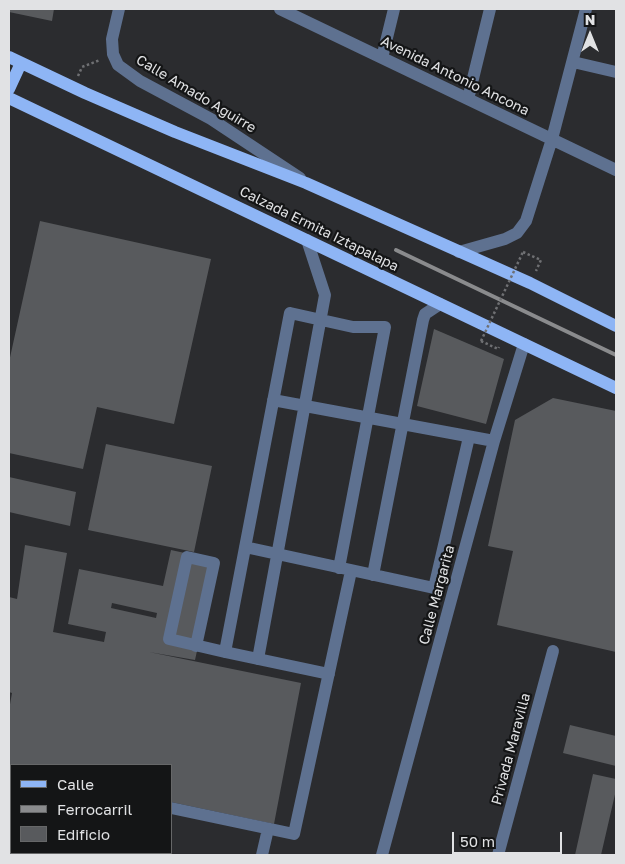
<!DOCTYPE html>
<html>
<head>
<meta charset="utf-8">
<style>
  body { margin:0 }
  #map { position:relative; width:625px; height:864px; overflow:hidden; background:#2b2c2f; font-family:"Golos Text",sans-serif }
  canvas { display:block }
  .frame { position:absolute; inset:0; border:10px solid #e1e2e4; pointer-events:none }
  .legend { position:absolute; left:10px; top:764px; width:162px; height:90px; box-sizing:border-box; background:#141516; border:1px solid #666768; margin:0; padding:6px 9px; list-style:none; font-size:15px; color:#e1e2e4 }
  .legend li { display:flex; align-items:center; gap:10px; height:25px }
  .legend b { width:25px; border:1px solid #666768 }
  .north { position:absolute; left:565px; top:10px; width:50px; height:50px; -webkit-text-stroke:4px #141516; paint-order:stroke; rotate:0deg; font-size:14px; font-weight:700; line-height:20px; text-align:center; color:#e1e2e4 }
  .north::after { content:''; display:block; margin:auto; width:18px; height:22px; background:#e1e2e4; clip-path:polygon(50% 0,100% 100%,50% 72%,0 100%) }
  .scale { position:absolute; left:452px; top:832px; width:110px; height:22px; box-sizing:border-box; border:2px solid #e1e2e4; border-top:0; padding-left:6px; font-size:15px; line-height:18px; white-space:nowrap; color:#e1e2e4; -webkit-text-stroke:4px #141516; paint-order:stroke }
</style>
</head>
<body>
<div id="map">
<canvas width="625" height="864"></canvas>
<div class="frame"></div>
<ul class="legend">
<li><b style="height:6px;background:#8eb5f5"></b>Calle</li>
<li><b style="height:6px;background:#8a8b8d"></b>Ferrocarril</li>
<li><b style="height:14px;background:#585a5d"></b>Edificio</li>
</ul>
<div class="north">N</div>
<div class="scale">50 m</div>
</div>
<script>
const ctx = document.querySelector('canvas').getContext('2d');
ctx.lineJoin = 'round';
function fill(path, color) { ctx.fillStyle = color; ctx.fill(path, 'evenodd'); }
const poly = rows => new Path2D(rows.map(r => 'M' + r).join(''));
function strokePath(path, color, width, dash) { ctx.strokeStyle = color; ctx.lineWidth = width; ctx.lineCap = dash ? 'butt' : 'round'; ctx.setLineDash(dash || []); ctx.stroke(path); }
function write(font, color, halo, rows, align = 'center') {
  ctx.font = font + ' "Golos Text",sans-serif'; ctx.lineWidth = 4.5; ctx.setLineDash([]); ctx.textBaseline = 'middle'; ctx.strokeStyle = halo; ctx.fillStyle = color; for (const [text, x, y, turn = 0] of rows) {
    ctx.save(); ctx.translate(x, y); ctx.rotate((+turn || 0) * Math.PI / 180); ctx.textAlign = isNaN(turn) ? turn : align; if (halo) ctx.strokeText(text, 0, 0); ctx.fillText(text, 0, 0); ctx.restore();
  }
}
fill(poly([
  [9,9,54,9,52,21,9,12],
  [40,221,211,259,174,424,97,407,83,469,9,453,9,362],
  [434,329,504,359,486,424,417,406],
  [553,398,616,411,616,652,497,625,513,551,488,546,515,420],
  [106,444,212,466,194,552,88,530],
  [9,477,76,492,70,526,9,512],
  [25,545,67,553,53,632,104,642,106,632,68,624,79,569,163,586,171,550,217,560,195,660,149,652,301,683,274,824,171,802,171,765,11,765,11,768,9,767,9,710,12,693,9,692,9,597,17,599],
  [112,603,157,613,156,618,111,608],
  [570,725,616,736,616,766,563,753],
  [593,774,616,779,616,790,601,855,575,855]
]), '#585a5d');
strokePath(poly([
  [78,76,82,67,100,60],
  [523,252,541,260,536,271],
  [481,341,498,349,499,347]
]), '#6f7073', 2.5, [2.5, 2.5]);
strokePath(poly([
  [119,9,112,39,113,54,118,65,140,81,211,119,300,178],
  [280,9,616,170],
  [382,58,394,9],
  [573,62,616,72],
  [468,99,490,9],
  [459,252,505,239,517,233,526,221,552,139,586,9],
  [273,400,494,441],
  [245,547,434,588,469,437],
  [373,575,423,320,425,314,440,304],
  [196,646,214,563,187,557,169,639,225,652,329,674],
  [225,652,290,313,353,327,385,327,339,568],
  [258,659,325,295,307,240],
  [9,772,11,773],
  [171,808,294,834,351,571],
  [27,855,28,853],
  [145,855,145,853],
  [262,855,268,829],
  [382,855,494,441,524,344],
  [498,855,553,651]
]), '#5e7190', 12);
strokePath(poly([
  [9,57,85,93,175,132,306,183,530,283,616,326],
  [9,89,21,63],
  [9,98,616,388]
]), '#8eb5f5', 12);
strokePath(poly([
  [396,250,616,355]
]), '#8a8b8d', 4);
strokePath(poly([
  [481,341,523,252]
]), '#6f7073', 2.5, [2.5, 2.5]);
write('14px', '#e1e2e4', '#141516', [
  ["Avenida Antonio Ancona",455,76,26],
  ["Calle Amado Aguirre",196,94,31],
  ["Calzada Ermita Iztapalapa",319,229,26],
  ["Calle Margarita",437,595,-75],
  ["Privada Maravilla",511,749,-75]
]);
</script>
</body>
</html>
